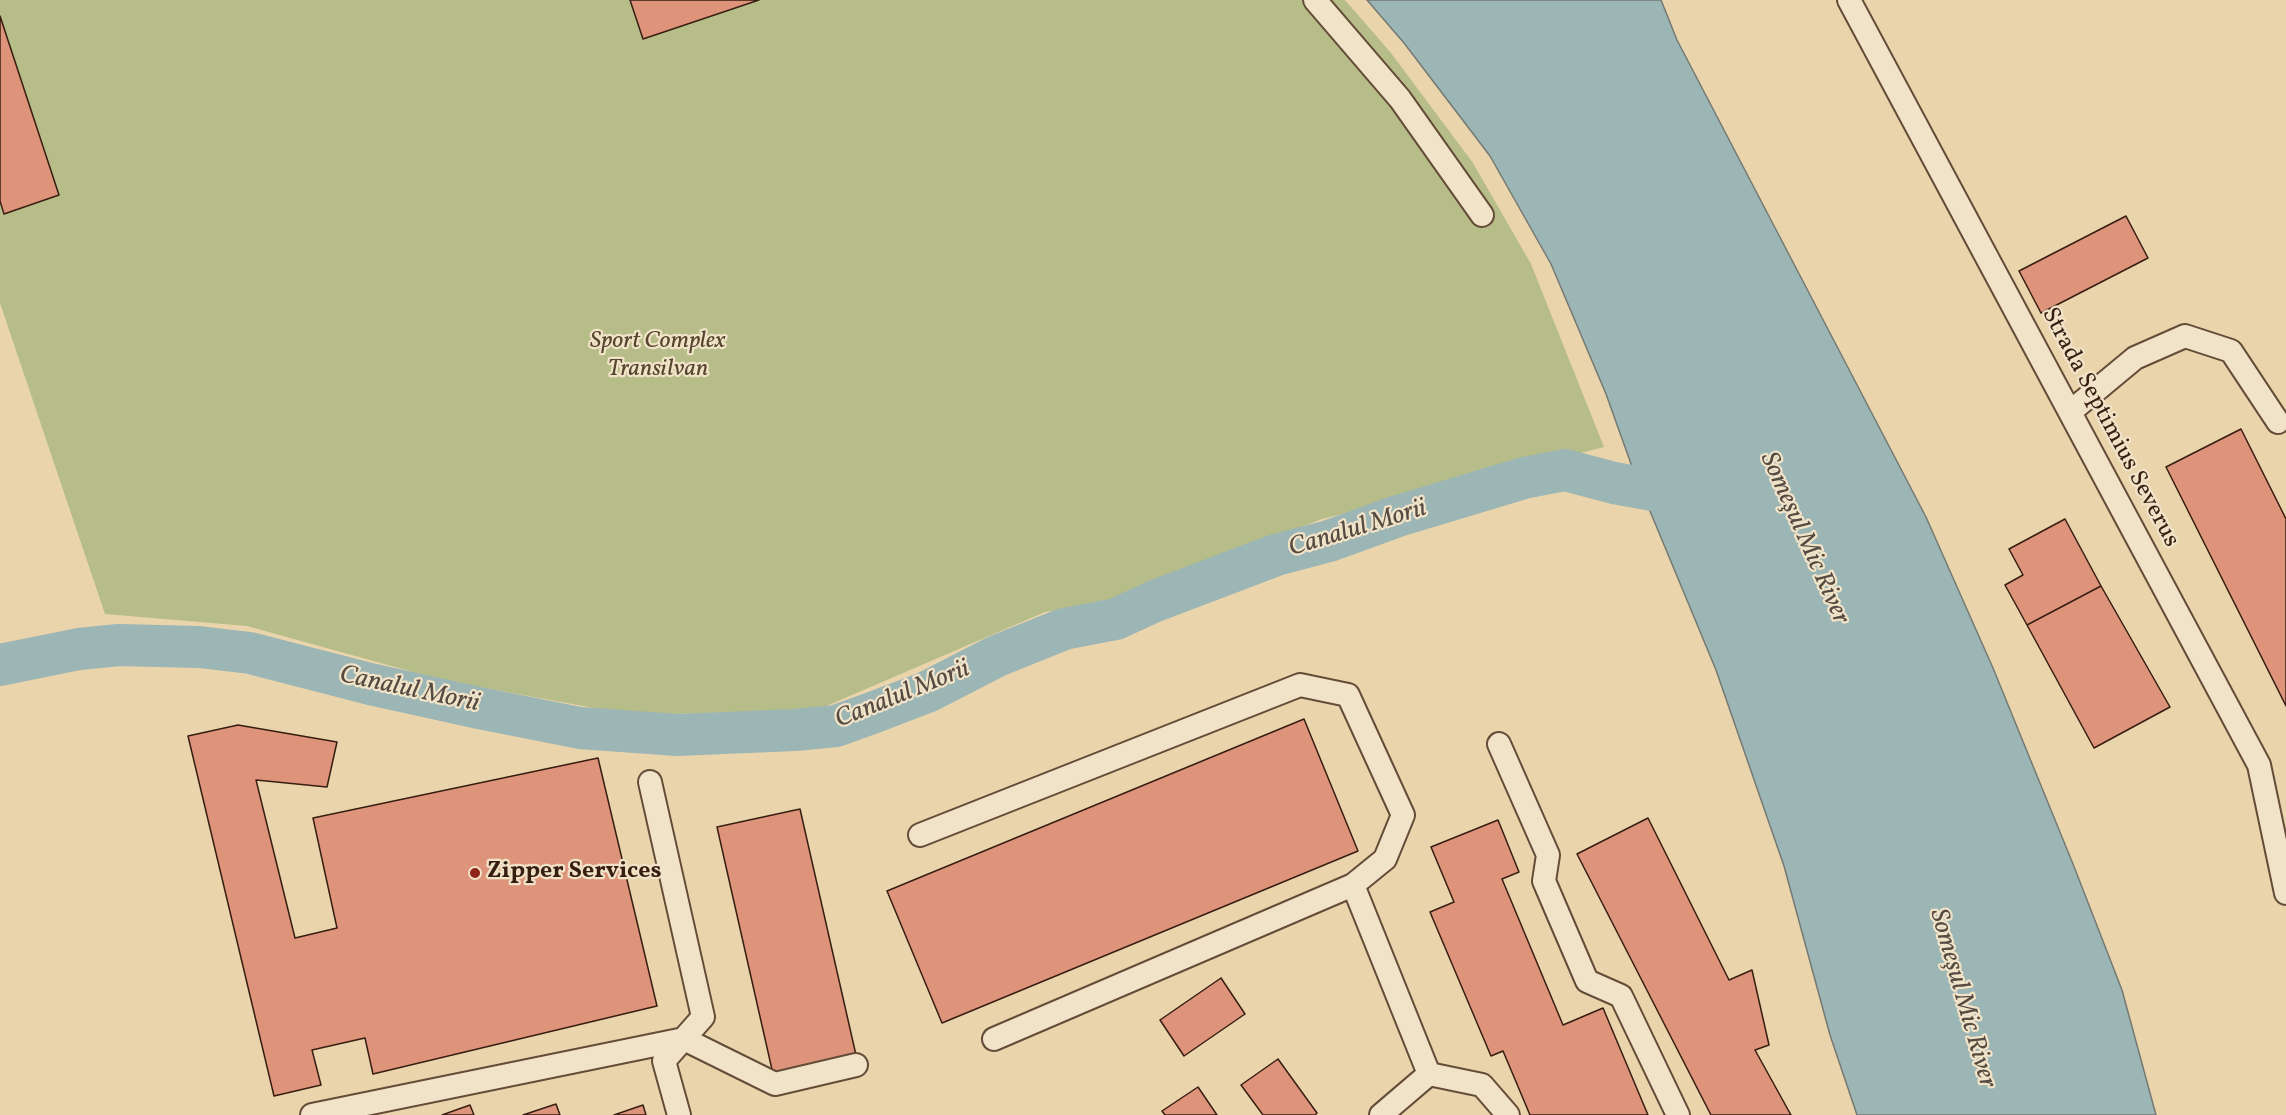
<!DOCTYPE html>
<html>
<head>
<meta charset="utf-8">
<style>
  body { margin:0 }
  canvas { display:block; background:#e9d4ab }
</style>
</head>
<body>
<canvas width="2286" height="1115"></canvas>
<script>
const ctx = document.querySelector('canvas').getContext('2d');
ctx.lineJoin = 'round';
function fill(path, color) { ctx.fillStyle = color; ctx.fill(path, 'evenodd'); }
const poly = rows => new Path2D(rows.map(r => 'M' + r).join(''));
function strokePath(path, color, width, dash) { ctx.strokeStyle = color; ctx.lineWidth = width; ctx.lineCap = dash ? 'butt' : 'round'; ctx.setLineDash(dash || []); ctx.stroke(path); }
function write(font, color, halo, rows, align = 'center') {
  ctx.font = font + ' Vollkorn,serif'; ctx.lineWidth = 4.5; ctx.setLineDash([]); ctx.textBaseline = 'middle'; ctx.strokeStyle = halo; ctx.fillStyle = color; for (const [text, x, y, turn = 0] of rows) {
    ctx.save(); ctx.translate(x, y); ctx.rotate((+turn || 0) * Math.PI / 180); ctx.textAlign = isNaN(turn) ? turn : align; if (halo) ctx.strokeText(text, 0, 0); ctx.fillText(text, 0, 0); ctx.restore();
  }
}
fill(poly([
  [0,0,1345,0,1391,53,1473,163,1531,264,1604,447,1322,519,1105,602,1045,612,817,710,632,715,442,680,247,626,105,614,0,303]
]), '#b6bd89');
const water = poly([
  [1367,0,1661,0,1677,40,1926,517,1993,668,2073,864,2122,990,2156,1115,1857,1115,1830,1035,1784,866,1716,670,1635,475,1606,394,1551,264,1490,156,1404,43,1367,0]
]);
fill(water, '#9cb5b5');
strokePath(water, '#747973', 1.5);
strokePath(poly([
  [0,665,79,649,119,645,199,647,250,653,370,684,479,708,580,728,677,735,795,730,836,726,872,713,927,692,997,656,1064,629,1116,619,1155,601,1276,555,1329,541,1398,516,1524,478,1565,470,1614,483,1664,492,1697,490]
]), '#9cb5b5', 42);
const building = poly([
  [630,0,759,0,643,39,630,0],
  [0,16,59,195,4,214,0,201,0,16],
  [2126,216,2148,258,2041,313,2019,271,2126,216],
  [2241,429,2286,519,2286,706,2166,467,2241,429],
  [2065,519,2101,586,2027,625,2005,585,2023,575,2009,549,2065,519],
  [2101,586,2170,707,2094,748,2027,625,2101,586],
  [1304,719,1358,851,942,1023,887,891,1304,719],
  [238,725,337,742,327,787,256,780,295,938,337,928,313,818,598,758,657,1006,373,1074,365,1038,312,1050,321,1085,274,1096,188,736,238,725],
  [800,809,856,1055,773,1074,717,827,800,809],
  [1648,818,1729,980,1752,970,1769,1045,1755,1050,1791,1115,1711,1115,1577,854,1648,818],
  [1498,820,1519,872,1502,879,1563,1025,1603,1008,1648,1115,1530,1115,1503,1051,1491,1056,1430,912,1454,902,1431,847,1498,820],
  [1221,978,1245,1014,1184,1056,1160,1020,1221,978],
  [1278,1059,1317,1113,1315,1115,1263,1115,1241,1085,1278,1059],
  [1198,1087,1217,1115,1165,1115,1162,1111,1198,1087],
  [556,1104,560,1115,523,1115,556,1104],
  [470,1105,474,1115,442,1115,470,1105],
  [643,1105,646,1115,614,1115,643,1105]
]);
fill(building, '#de937b');
strokePath(building, '#371e11', 1.5);
const lane = poly([
  [1315,0,1400,99,1482,215],
  [1849,0,2259,765,2286,893],
  [2070,412,2135,358,2185,336,2231,351,2278,422],
  [1499,744,1548,855,1544,881,1587,981,1621,996,1678,1115],
  [650,782,703,1017,664,1061,679,1115],
  [920,835,1300,685,1348,695,1403,815,1385,859,1353,885,994,1039],
  [1353,885,1429,1074],
  [312,1115,684,1039,775,1084,856,1065],
  [1381,1115,1429,1074,1482,1085,1508,1115]
]);
strokePath(lane, '#644c38', 26);
strokePath(lane, '#f1e3c8', 22);
for (const [x, y, r, color] of [
  [475,873,6,"#8f2418"]
]) { const dot = new Path2D(); dot.arc(x, y, r, 0, 2 * Math.PI); ctx.fillStyle = color; ctx.fill(dot); strokePath(dot, '#f1e3c8', 2); }
write('italic 24px', '#57462f', '#f1e3c8', [
  ["Sport Complex",658,343],
  ["Transilvan",658,371]
]);
write('24px', '#371e11', '#f1e3c8', [
  ["Strada Septimius Severus",2109,428,62]
]);
write('bold 24px', '#371e11', '#f1e3c8', [
  ["Zipper Services",487,873]
], 'left');
write('italic 26px', '#554b42', '#f1e3c8', [
  ["Canalul Morii",1358,530,-17],
  ["Someşul Mic River",1803,539,66],
  ["Canalul Morii",409,691,12],
  ["Canalul Morii",903,696,-22],
  ["Someşul Mic River",1961,999,74]
]);
</script>
</body>
</html>
